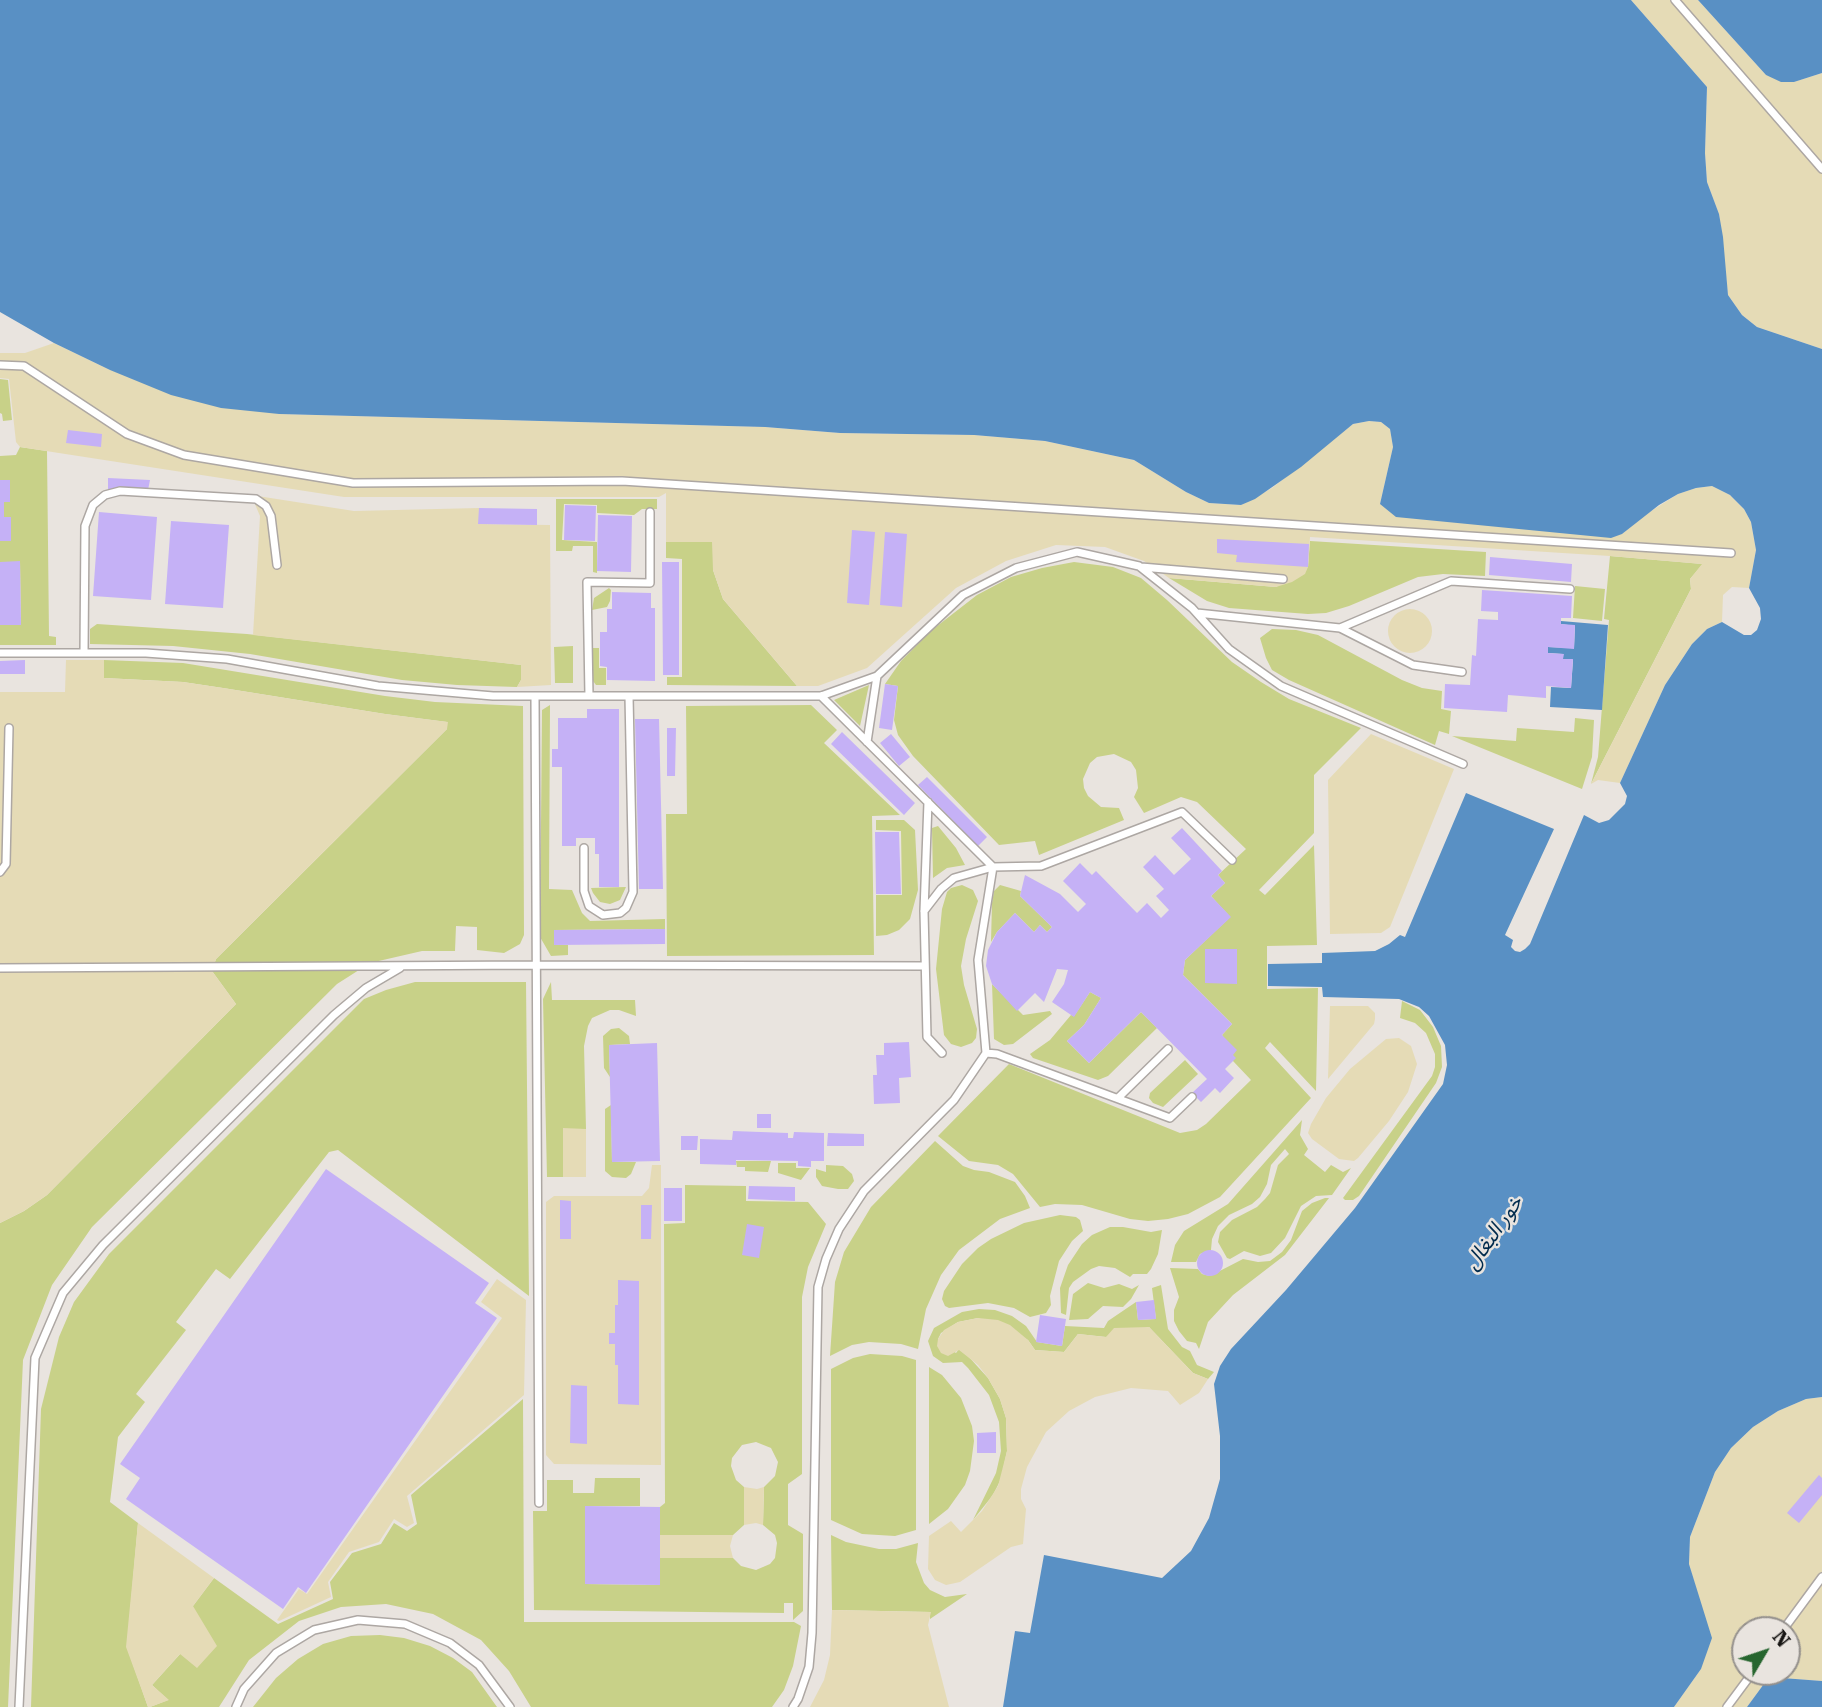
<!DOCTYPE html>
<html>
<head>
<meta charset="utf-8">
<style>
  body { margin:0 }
  #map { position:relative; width:1822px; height:1707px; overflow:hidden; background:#e9e4df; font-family:"Roboto Serif",serif }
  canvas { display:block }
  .north { position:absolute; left:1731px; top:1616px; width:70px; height:70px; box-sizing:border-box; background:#e9e4df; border:2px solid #95918d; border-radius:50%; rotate:51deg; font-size:19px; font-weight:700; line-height:28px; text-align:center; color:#171513 }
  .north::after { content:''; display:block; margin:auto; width:24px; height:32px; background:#27662f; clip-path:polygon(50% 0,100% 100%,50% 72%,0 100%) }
</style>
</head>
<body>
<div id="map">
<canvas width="1822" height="1707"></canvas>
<div class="north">N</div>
</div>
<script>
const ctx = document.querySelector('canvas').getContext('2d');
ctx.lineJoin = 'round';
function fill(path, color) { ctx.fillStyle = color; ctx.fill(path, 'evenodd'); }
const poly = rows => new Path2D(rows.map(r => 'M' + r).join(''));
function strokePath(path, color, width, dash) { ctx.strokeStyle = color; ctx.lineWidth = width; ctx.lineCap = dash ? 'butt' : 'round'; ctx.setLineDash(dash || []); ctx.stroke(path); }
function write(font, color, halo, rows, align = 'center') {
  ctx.font = font + ' "Roboto Serif","Noto Sans Arabic",serif'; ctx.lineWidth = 5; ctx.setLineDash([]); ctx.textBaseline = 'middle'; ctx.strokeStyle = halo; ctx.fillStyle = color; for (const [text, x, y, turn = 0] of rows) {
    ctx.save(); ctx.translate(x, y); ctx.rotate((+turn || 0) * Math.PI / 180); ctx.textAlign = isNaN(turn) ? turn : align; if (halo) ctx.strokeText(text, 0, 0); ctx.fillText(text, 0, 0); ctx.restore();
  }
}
fill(poly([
  [0,379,8,380,12,420,3,421,2,414,0,413],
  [20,447,47,451,49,636,56,637,56,645,0,645,0,625,21,624,20,562,0,562,0,541,11,541,4,517,4,502,10,502,10,481,0,480,0,456,16,455],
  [556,499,657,499,657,509,642,509,634,515,597,513,597,505,564,504,562,540,597,542,597,573,593,572,593,546,573,546,572,551,556,551],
  [1310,541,1486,552,1485,576,1443,574,1418,577,1349,606,1326,613,1308,614,1229,608,1207,601,1169,578,1276,587,1308,567],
  [666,542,713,542,713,570,723,599,797,686,667,685,667,677,682,677,682,559,666,558],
  [1610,556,1703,564,1690,579,1691,589,1591,784,1598,757,1609,620,1604,619],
  [1074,562,1113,567,1141,578,1167,600,1232,662,1261,682,1289,699,1361,728,1314,775,1314,833,1259,890,1265,895,1314,845,1317,945,1267,946,1267,989,1318,988,1316,1091,1270,1042,1265,1048,1311,1098,1220,1197,1188,1214,1168,1219,1148,1221,1130,1219,1082,1205,1055,1204,1040,1207,1013,1174,998,1165,969,1161,938,1136,1009,1064,1180,1133,1197,1130,1206,1124,1251,1080,1233,1061,1233,1055,1222,1035,1232,1024,1183,975,1185,960,1230,917,1211,896,1225,883,1218,875,1246,849,1197,802,1181,797,1144,813,1134,797,1138,788,1136,770,1131,762,1114,754,1097,757,1090,763,1083,779,1084,788,1088,796,1101,807,1119,808,1124,820,1039,855,1035,841,999,845,913,756,898,735,894,720,898,686,885,684,901,661,932,630,977,595,1011,577,1042,568],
  [1575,586,1605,589,1602,621,1573,618],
  [609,588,611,590,610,601,607,607,592,610,594,598],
  [97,624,247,634,522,665,521,680,517,687,457,685,402,680,250,654,173,646,90,644,90,629],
  [1272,629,1296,630,1318,635,1402,680,1422,688,1442,691,1441,709,1451,711,1449,734,1439,731,1435,745,1289,680,1272,670,1266,658,1260,638],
  [573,646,573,683,555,683,554,647],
  [593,648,599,648,599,668,606,668,606,685,596,685,593,681],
  [104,660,183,663,385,696,435,702,523,706,524,935,520,944,504,953,477,950,477,927,456,926,455,951,422,951,370,963,337,984,92,1227,52,1285,23,1360,8,1707,0,1707,0,1223,24,1211,47,1195,236,1004,212,971,216,959,447,729,447,722,385,714,223,688,183,682,104,678],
  [869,685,860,726,834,700],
  [550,705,549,889,572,890,582,913,590,921,665,919,665,929,554,930,554,945,568,945,568,955,551,956,540,937,542,710],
  [811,705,837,730,824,743,900,815,872,816,874,955,667,956,666,814,687,814,686,706],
  [1575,718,1594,720,1592,757,1582,789,1452,736,1516,741,1517,728,1574,732],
  [876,820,904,820,915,830,918,890,910,919,899,930,887,935,876,936,876,895,902,895,901,831,876,830],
  [938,826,956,848,965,865,947,868,933,878,932,828],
  [962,885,973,890,978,901,966,939,961,966,964,985,977,1029,976,1038,972,1043,961,1047,951,1044,944,1035,936,969,942,909,947,892,951,888],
  [1000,885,1021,891,1020,896,1052,927,1047,932,1040,925,1034,932,1015,913,997,932,991,942,992,903,994,891],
  [626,887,620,900,610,904,600,902,593,893,591,888],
  [415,982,526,982,529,1296,338,1150,329,1152,230,1279,216,1269,176,1322,186,1330,136,1394,145,1402,118,1437,110,1502,138,1523,127,1647,148,1707,31,1707,41,1409,59,1337,74,1302,109,1254,364,999,386,990],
  [551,982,552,1000,635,1000,636,1016,619,1010,610,1010,592,1018,588,1026,584,1046,586,1129,563,1129,563,1177,547,1177,543,999],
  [992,984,1023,1015,1050,1011,1052,1014,1013,1044,1004,1045,994,1039],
  [1090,992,1101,998,1084,1025,1067,1041,1089,1063,1141,1012,1157,1028,1108,1076,1098,1080,1033,1058,1030,1054,1050,1040,1071,1015,1074,1016],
  [1402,1001,1420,1010,1433,1027,1441,1046,1442,1067,1436,1083,1359,1196,1353,1200,1345,1200,1343,1198,1432,1076,1435,1067,1435,1054,1426,1033,1415,1023,1400,1018],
  [619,1028,629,1036,630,1044,609,1045,610,1077,604,1068,603,1036,611,1029],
  [1185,1060,1198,1074,1163,1107,1153,1103,1149,1098,1150,1093],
  [611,1105,612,1162,636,1162,631,1174,626,1178,612,1177,605,1171,605,1109],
  [1302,1120,1300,1135,1308,1149,1304,1155,1325,1172,1331,1165,1343,1172,1351,1168,1332,1195,1316,1196,1301,1206,1285,1238,1271,1253,1260,1256,1244,1251,1230,1259,1227,1258,1218,1242,1220,1232,1232,1220,1257,1207,1265,1199,1270,1193,1278,1165,1289,1154,1285,1149,1271,1165,1267,1184,1260,1197,1252,1204,1229,1215,1218,1226,1212,1239,1211,1250,1200,1254,1196,1262,1171,1262,1175,1245,1184,1231,1228,1204],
  [935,1141,963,1166,974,1170,989,1172,1015,1182,1025,1196,1030,1208,1000,1219,959,1250,941,1275,926,1309,918,1349,901,1344,869,1342,852,1345,830,1356,835,1282,844,1252,871,1207],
  [736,1161,771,1161,768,1172,745,1171,745,1167,737,1167],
  [778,1163,796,1163,796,1168,810,1168,801,1180,778,1173],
  [826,1165,843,1166,852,1174,854,1181,848,1189,838,1189,822,1186,816,1177,816,1169,826,1172],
  [685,1185,746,1186,746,1201,808,1202,826,1224,808,1267,802,1297,802,1474,788,1484,788,1525,803,1534,803,1611,793,1620,793,1603,784,1603,784,1613,534,1610,533,1511,547,1511,547,1480,573,1480,573,1493,594,1493,595,1478,640,1478,640,1506,585,1506,585,1584,660,1585,660,1558,733,1558,741,1566,756,1570,770,1564,775,1558,777,1543,775,1535,763,1525,764,1487,775,1476,778,1462,771,1448,756,1442,742,1445,732,1458,731,1466,736,1480,744,1487,744,1525,733,1535,660,1535,660,1507,665,1503,664,1224,685,1223],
  [1325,1198,1329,1198,1285,1255,1233,1295,1208,1322,1199,1349,1196,1343,1187,1341,1179,1331,1174,1321,1174,1310,1179,1297,1170,1268,1198,1269,1202,1274,1210,1276,1243,1259,1258,1262,1270,1261,1282,1252,1291,1240,1302,1211,1312,1203],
  [1060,1215,1076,1217,1080,1220,1083,1231,1072,1241,1059,1261,1050,1296,1051,1305,1046,1313,1030,1317,1014,1308,988,1303,949,1308,945,1306,942,1299,944,1291,962,1264,978,1248,991,1239,1024,1223],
  [1110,1227,1123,1227,1151,1232,1162,1230,1158,1254,1151,1269,1147,1274,1133,1274,1130,1277,1115,1268,1099,1266,1091,1269,1073,1282,1069,1288,1066,1315,1061,1313,1060,1288,1068,1265,1082,1244,1092,1235],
  [1088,1283,1104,1288,1119,1284,1132,1289,1139,1285,1131,1299,1123,1307,1103,1306,1088,1319,1069,1320,1073,1294],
  [1161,1285,1168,1329,1182,1347,1190,1351,1197,1365,1214,1372,1208,1379,1193,1373,1149,1327,1106,1337,1078,1334,1064,1352,1035,1350,1028,1340,978,1318,958,1322,941,1333,938,1339,956,1353,959,1349,968,1356,988,1378,1000,1399,1006,1418,1007,1451,1001,1479,993,1495,973,1520,996,1473,1001,1451,999,1422,989,1395,968,1368,962,1362,943,1363,933,1356,928,1341,934,1328,962,1312,979,1309,995,1310,1012,1316,1026,1326,1037,1342,1062,1346,1065,1326,1104,1328,1108,1321,1136,1302,1138,1320,1156,1319,1152,1288],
  [870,1354,902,1356,916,1360,916,1530,895,1536,862,1534,831,1520,831,1369,853,1358],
  [929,1367,942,1375,961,1398,972,1426,974,1441,970,1471,965,1485,948,1509,929,1524],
  [523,1399,524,1622,794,1622,801,1626,793,1666,784,1690,772,1707,531,1707,509,1671,481,1640,433,1614,386,1604,341,1607,299,1621,249,1660,219,1707,150,1707,168,1700,152,1685,181,1653,193,1606,214,1578,278,1624,333,1599,330,1582,352,1553,381,1544,394,1523,407,1531,417,1524,411,1495],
  [831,1535,846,1542,879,1549,896,1549,918,1543,916,1562,924,1583,930,1590,945,1597,967,1594,930,1619,930,1612,832,1610],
  [380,1635,404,1638,430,1646,453,1658,472,1672,497,1707,253,1707,276,1678,298,1659,323,1644,351,1636]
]), '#c8d188');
fill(poly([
  [1631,0,1698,0,1766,75,1794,82,1822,73,1822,349,1757,327,1742,315,1728,295,1719,214,1707,182,1705,153,1707,87],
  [54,343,110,370,279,414,765,427,840,433,974,435,1045,441,1134,460,1186,492,1209,503,1241,505,1272,488,1353,424,1369,421,1381,422,1390,429,1393,447,1380,504,1622,534,1640,518,1678,494,1696,488,1712,486,1730,495,1744,509,1751,522,1756,550,1749,588,1732,587,1723,595,1722,622,1707,629,1692,644,1665,685,1620,783,1598,780,1591,784,1691,589,1690,579,1702,564,1610,556,1310,537,1308,567,1305,574,1292,582,1276,587,1169,578,1144,561,1105,547,1056,545,1006,561,956,588,867,668,818,686,797,686,723,599,713,570,712,542,666,542,666,493,659,497,344,497,20,447,16,442,9,379,0,378,0,353,25,353],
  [251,495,354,511,479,508,479,524,550,525,551,685,517,687,521,680,521,665,253,635,260,516],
  '1388 631a22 22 0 1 1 44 0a22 22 0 1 1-44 0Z',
  [66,660,104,660,104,678,183,682,223,688,385,714,448,722,447,729,216,959,212,971,236,1004,47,1195,24,1211,0,1223,0,692,65,692],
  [1371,734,1454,769,1390,927,1381,933,1330,934,1328,780],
  [1330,1006,1368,1006,1375,1013,1375,1019,1374,1024,1328,1079],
  [1399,1038,1411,1046,1417,1064,1408,1092,1389,1121,1358,1158,1354,1161,1339,1159,1312,1139,1308,1133,1311,1124,1326,1098,1350,1069,1386,1039],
  [563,1128,586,1129,586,1177,563,1177],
  [652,1165,661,1165,661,1465,554,1464,546,1455,546,1202,554,1196,642,1196,649,1188],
  [497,1279,526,1300,524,1395,407,1496,414,1523,407,1527,394,1519,379,1542,349,1552,328,1582,331,1597,279,1621,277,1620,299,1589,307,1594,502,1318,481,1302],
  [978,1318,998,1320,1010,1325,1028,1340,1035,1350,1064,1352,1078,1334,1106,1337,1114,1328,1149,1327,1193,1373,1208,1379,1199,1393,1180,1405,1168,1391,1131,1388,1095,1397,1069,1411,1046,1432,1027,1467,1021,1489,1021,1499,1026,1509,1023,1544,1011,1547,960,1582,946,1585,935,1580,928,1569,929,1536,951,1521,961,1532,982,1511,998,1486,1007,1451,1006,1418,1000,1399,988,1378,978,1365,959,1350,948,1356,941,1353,937,1346,938,1339,944,1330,958,1322],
  [1822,1397,1822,1681,1769,1677,1747,1707,1674,1707,1701,1669,1698,1595,1689,1564,1690,1537,1715,1472,1731,1448,1753,1427,1778,1411,1806,1399],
  [1745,1630,1787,1630,1787,1672,1745,1672],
  [744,1487,757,1489,764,1487,763,1525,756,1523,744,1525],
  [138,1523,214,1578,193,1606,217,1646,197,1668,180,1654,152,1685,169,1700,150,1707,148,1707,126,1647],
  [660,1535,733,1535,730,1546,733,1558,660,1558],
  [832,1610,931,1612,928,1625,949,1707,810,1707,824,1680,830,1655]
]), '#e5dbb6');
fill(poly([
  [0,0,1631,0,1707,87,1705,153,1707,182,1719,214,1723,237,1728,295,1742,315,1757,327,1822,349,1822,1397,1806,1399,1778,1411,1753,1427,1731,1448,1715,1472,1690,1537,1689,1564,1712,1638,1701,1669,1674,1707,1003,1707,1015,1631,1030,1633,1044,1555,1162,1578,1191,1551,1209,1518,1220,1479,1220,1436,1214,1384,1220,1366,1231,1349,1286,1290,1355,1208,1443,1084,1447,1065,1445,1045,1429,1016,1419,1007,1399,999,1323,997,1322,987,1268,986,1268,964,1322,963,1322,953,1375,951,1389,944,1400,935,1405,937,1466,793,1554,829,1505,935,1513,940,1511,947,1515,951,1520,952,1525,949,1530,944,1584,815,1599,823,1609,820,1625,804,1627,796,1620,783,1665,685,1692,644,1707,629,1722,622,1744,635,1751,635,1757,630,1761,619,1760,608,1749,588,1756,550,1751,522,1744,509,1730,495,1712,486,1696,488,1678,494,1659,505,1622,534,1611,538,1396,517,1380,504,1393,447,1390,429,1381,422,1369,421,1353,424,1301,467,1255,499,1241,505,1209,503,1186,492,1134,460,1045,441,974,435,840,433,765,427,279,414,221,408,171,395,110,370,54,343,0,312],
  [1698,0,1822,0,1822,73,1794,82,1781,82,1766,75],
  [1561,621,1608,625,1602,710,1550,707,1551,687,1571,688,1573,660,1563,659,1563,654,1548,653,1548,647,1574,648,1575,626,1561,624],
  [1769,1677,1822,1681,1822,1707,1747,1707]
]), '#5990c4');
fill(poly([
  [68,430,102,434,101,447,66,443],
  [108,478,150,480,148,490,108,490],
  [0,480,10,480,10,502,4,502,4,517,11,517,11,541,0,541],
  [565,505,596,506,595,541,564,540],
  [479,508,537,509,537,525,478,524],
  [99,512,157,517,151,600,93,596],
  [598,515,632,516,631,572,597,571],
  [171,521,229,525,223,608,165,604],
  [852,530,875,532,869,605,847,603],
  [885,532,907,534,902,607,880,605],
  [1217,539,1309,544,1308,567,1236,562,1237,555,1217,553],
  [1490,557,1572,564,1571,582,1489,575],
  [20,561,21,625,0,625,0,562],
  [662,562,679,562,679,675,663,675],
  [1482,590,1572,596,1571,618,1561,618,1561,624,1575,625,1574,649,1548,647,1548,653,1564,654,1563,659,1573,659,1571,688,1546,686,1546,698,1508,695,1507,712,1444,708,1445,684,1470,685,1472,655,1476,656,1478,619,1498,620,1498,612,1481,611],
  [612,592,651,593,651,608,655,608,655,681,607,680,607,667,600,666,600,632,607,632,607,609,612,609],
  [25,660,25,674,0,674,0,661],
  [885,684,898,686,892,730,879,728],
  [587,709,619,709,619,887,599,887,599,854,595,854,595,838,576,838,576,846,562,846,562,767,552,767,552,749,558,749,558,718,587,718],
  [635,719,659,719,663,889,639,889],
  [667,728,676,728,675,776,667,776],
  [842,732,915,803,904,815,831,744],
  [891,734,910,757,899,766,880,743],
  [927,777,987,837,978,846,918,785],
  [1182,828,1222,871,1218,875,1225,883,1211,896,1231,917,1185,960,1183,975,1232,1024,1222,1035,1237,1050,1233,1055,1236,1058,1225,1069,1234,1078,1220,1093,1215,1088,1201,1102,1192,1093,1207,1079,1141,1012,1089,1063,1067,1041,1084,1025,1101,998,1090,992,1074,1017,1052,1002,1064,984,1068,970,1057,969,1044,1002,1035,993,1017,1011,992,984,986,966,988,950,997,932,1015,913,1034,932,1040,925,1047,932,1052,927,1020,896,1025,875,1060,894,1078,912,1086,904,1063,881,1080,863,1092,875,1096,871,1137,913,1147,903,1161,918,1169,910,1156,896,1164,889,1143,867,1155,855,1174,875,1191,859,1171,838],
  [875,832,899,832,901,894,876,894],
  [665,929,665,944,554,945,554,930],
  [1205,949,1237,949,1237,984,1205,983],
  [909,1042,911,1077,899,1078,900,1103,874,1104,873,1075,877,1075,876,1055,884,1055,884,1043],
  [657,1043,660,1161,612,1162,609,1045],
  [757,1114,771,1114,771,1128,757,1128],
  [733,1131,788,1133,788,1138,793,1138,794,1132,824,1133,824,1161,811,1161,811,1167,798,1166,798,1161,736,1160,736,1165,700,1164,700,1139,732,1140],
  [828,1133,864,1134,864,1146,827,1146],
  [681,1136,698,1136,697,1150,681,1150],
  [326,1169,489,1283,475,1303,497,1318,306,1593,298,1587,283,1609,126,1499,140,1478,120,1464],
  [749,1186,795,1187,795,1201,748,1199],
  [664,1188,682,1188,682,1221,664,1221],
  [560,1200,571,1201,571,1239,560,1239],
  [641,1205,652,1205,651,1239,641,1239],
  [747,1224,764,1227,759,1258,742,1255],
  '1197 1263a13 13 0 1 1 26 0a13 13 0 1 1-26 0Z',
  [618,1280,639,1281,639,1405,618,1404,618,1365,615,1365,615,1344,609,1344,609,1333,615,1333,615,1305,618,1305],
  [1154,1300,1156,1319,1138,1320,1136,1302],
  [1040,1315,1066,1319,1062,1346,1036,1342],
  [571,1385,587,1386,587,1444,570,1443],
  [996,1432,996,1453,977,1453,977,1433],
  [1819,1475,1822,1478,1822,1495,1799,1523,1787,1513],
  [585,1506,660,1507,660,1585,585,1584]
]), '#c5b1f6');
const lane = poly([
  [1675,0,1822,169],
  [0,365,24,366,127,434,184,455,353,483,622,481,1731,553],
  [1141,567,1283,579],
  [1197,613,1340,628,1413,665,1462,672],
  [1340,628,1451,581,1570,589],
  [0,653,146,653,227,659,378,686,493,696,821,696,877,676,963,595,1016,568,1077,552,1139,566,1192,608,1229,649,1281,686,1463,764],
  [84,653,85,526,93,505,105,495,120,491,256,499,266,506,271,516,277,565],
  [535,696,539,1503],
  [589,696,587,582,650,583,650,512],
  [821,696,993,867],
  [867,742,877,676],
  [928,802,924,911,927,1037,942,1053],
  [584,848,584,891,589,906,603,915,620,913,626,908,633,892,629,696],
  [0,872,6,864,9,728],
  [924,911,941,889,954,878,993,867,1041,866,1182,812,1232,860],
  [0,968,536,965,925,966],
  [986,1053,997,1054,1170,1118,1192,1097],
  [1118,1098,1168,1049],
  [1783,1630,1822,1577],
  [19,1707,35,1358,63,1293,103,1245,334,1015,366,988,400,968],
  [236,1707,244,1689,276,1653,314,1630,358,1620,405,1624,450,1643,479,1665,510,1707],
  [793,1707,798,1699,809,1667,812,1633,818,1287,826,1259,839,1229,864,1191,954,1100,986,1053,978,960,993,867],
  [1727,1707,1753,1672]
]);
strokePath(lane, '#ada7a3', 10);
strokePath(lane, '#fff', 7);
write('italic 21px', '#002b4d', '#e9e4df', [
  ["خور البغال",1494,1233,-55]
]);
</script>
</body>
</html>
